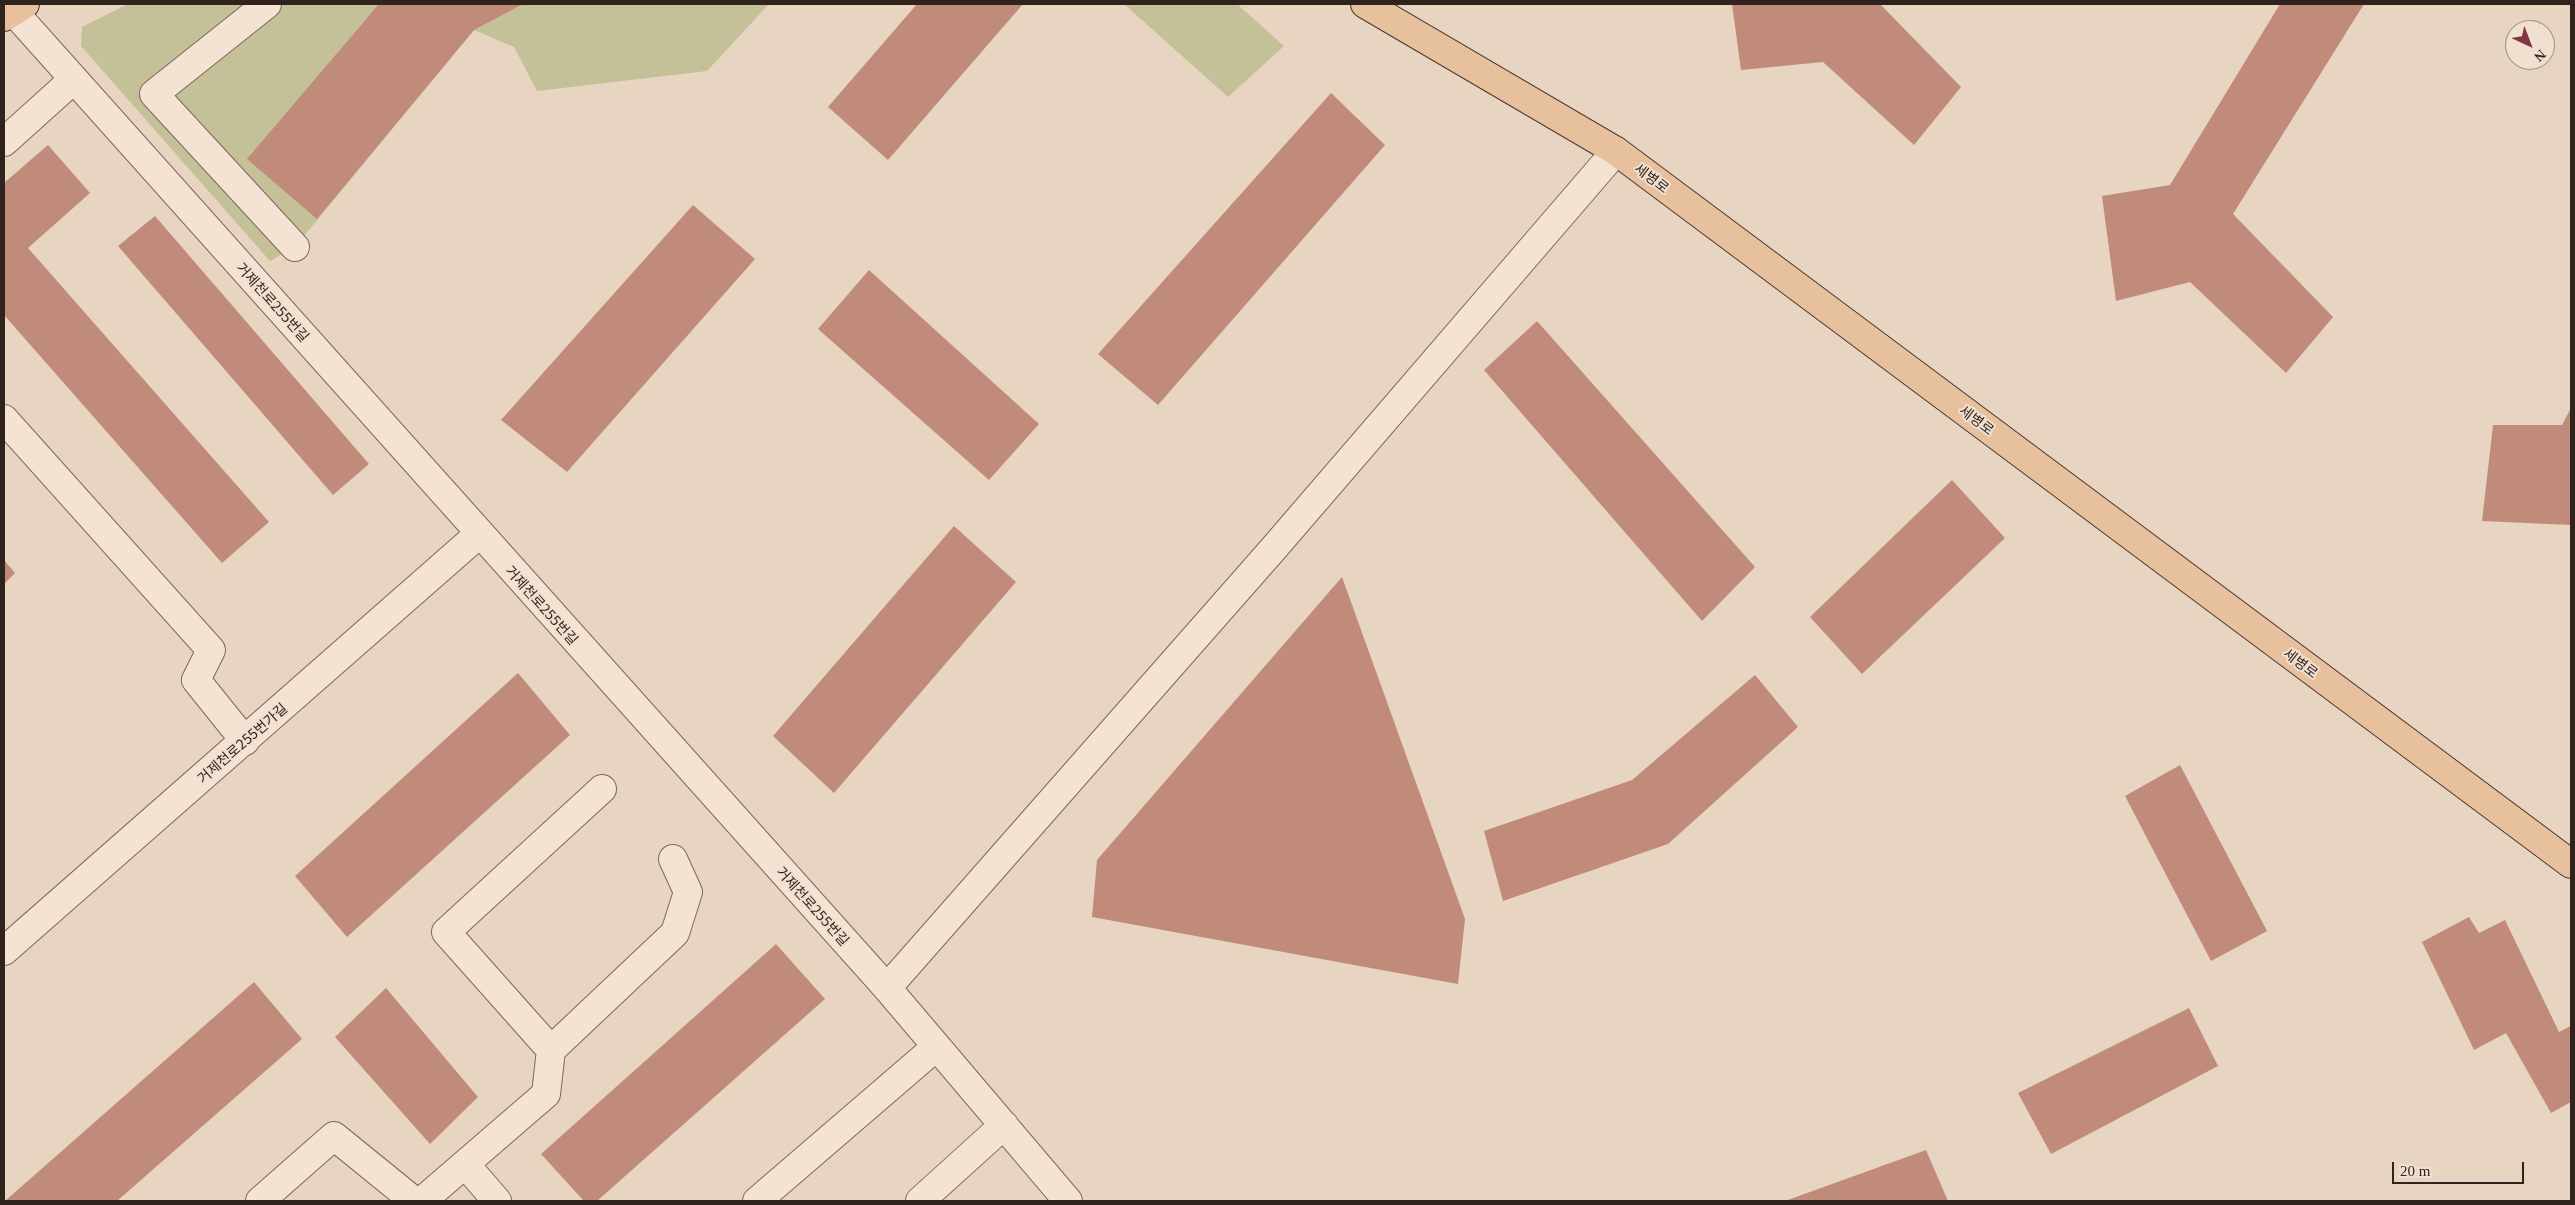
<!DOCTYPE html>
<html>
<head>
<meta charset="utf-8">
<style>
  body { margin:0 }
  #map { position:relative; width:2575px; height:1205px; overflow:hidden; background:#e7d4c1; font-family:Georgia,serif }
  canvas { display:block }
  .frame { position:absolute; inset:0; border:5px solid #30231d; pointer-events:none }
  .north { position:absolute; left:2505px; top:20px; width:50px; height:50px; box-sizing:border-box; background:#f0e0d0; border:1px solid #a39488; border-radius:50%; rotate:137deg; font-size:14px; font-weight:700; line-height:20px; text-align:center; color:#30231d }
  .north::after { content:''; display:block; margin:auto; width:18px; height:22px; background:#863344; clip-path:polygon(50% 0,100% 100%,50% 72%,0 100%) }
  .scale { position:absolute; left:2392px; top:1162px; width:132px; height:22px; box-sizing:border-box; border:2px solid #30231d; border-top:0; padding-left:6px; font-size:15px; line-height:18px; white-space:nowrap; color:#30231d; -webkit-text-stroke:4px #f0e0d0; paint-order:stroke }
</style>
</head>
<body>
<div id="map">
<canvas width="2575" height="1205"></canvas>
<div class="frame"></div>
<div class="north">N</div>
<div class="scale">20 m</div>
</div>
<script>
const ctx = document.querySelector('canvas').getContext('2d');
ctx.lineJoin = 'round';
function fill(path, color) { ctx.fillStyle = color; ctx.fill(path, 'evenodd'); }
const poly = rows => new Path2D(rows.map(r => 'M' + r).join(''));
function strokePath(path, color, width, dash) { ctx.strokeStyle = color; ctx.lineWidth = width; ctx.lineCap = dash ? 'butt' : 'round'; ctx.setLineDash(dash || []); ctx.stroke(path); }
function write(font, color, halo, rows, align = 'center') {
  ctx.font = font + ' Georgia,"Noto Sans KR",serif'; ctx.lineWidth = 4; ctx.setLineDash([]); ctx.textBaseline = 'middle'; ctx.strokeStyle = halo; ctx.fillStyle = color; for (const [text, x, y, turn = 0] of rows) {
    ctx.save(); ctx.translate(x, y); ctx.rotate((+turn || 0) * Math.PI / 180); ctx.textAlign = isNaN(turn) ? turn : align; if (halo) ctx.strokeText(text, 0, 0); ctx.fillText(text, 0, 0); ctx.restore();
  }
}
fill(poly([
  [128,4,769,4,707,71,537,91,514,47,474,30,295,247,270,261,81,46,82,27],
  [1124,4,1237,4,1284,46,1228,97]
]), '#c4c097');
fill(poly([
  [379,4,523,4,474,30,317,219,247,159],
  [917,4,1023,4,888,160,828,107],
  [1732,4,1880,4,1961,87,1914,145,1823,62,1741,70],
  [2280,4,2364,4,2233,214,2333,317,2286,373,2190,282,2116,301,2102,196,2170,185],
  [1331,93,1385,145,1158,405,1098,354],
  [48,145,90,193,28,248,269,522,222,563,4,315,4,183],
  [693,205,755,259,567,472,501,420],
  [155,216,369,464,333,495,118,246],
  [869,270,1039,424,989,480,818,329],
  [1537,321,1755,567,1702,621,1484,370],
  [2571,408,2571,525,2482,521,2493,425,2562,425],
  [1952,480,2005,538,1862,674,1810,617],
  [954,526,1016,582,834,793,773,736],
  [4,560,15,573,4,584],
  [1342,577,1465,919,1458,984,1092,917,1097,860],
  [518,673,570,735,347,937,295,876],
  [1755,675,1798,727,1668,844,1503,901,1484,831,1632,780],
  [2180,765,2267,931,2211,961,2125,796],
  [2469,917,2479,933,2505,920,2559,1032,2571,1026,2571,1102,2551,1113,2506,1033,2474,1050,2422,942],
  [776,944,825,999,597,1201,584,1201,541,1154],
  [254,982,302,1039,117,1201,5,1201],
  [386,988,478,1097,430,1144,335,1037],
  [2189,1008,2218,1066,2051,1154,2018,1093],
  [1926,1150,1948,1201,1785,1201]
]), '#c18b7c');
const minor = poly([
  [4,4,13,11,887,988,1068,1201],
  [267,4,154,94,295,247],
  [4,142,74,79],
  [4,419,211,650,196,680,245,741],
  [4,951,479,534],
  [887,988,1274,548,1616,151],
  [551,1050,446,932,602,789],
  [465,1164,497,1201],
  [260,1201,334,1136,414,1201],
  [422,1201,546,1094,551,1050,675,933,688,892,673,859],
  [757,1201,936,1047],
  [920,1201,1004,1125]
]);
const major = poly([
  [1365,4,1616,151,2571,864],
  [4,17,25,4]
]);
strokePath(minor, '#7f675b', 30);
strokePath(major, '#4d372f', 30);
strokePath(minor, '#f4e3d3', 28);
strokePath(major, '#e7c19d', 28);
write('14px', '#30231d', '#f0e0d0', [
  ["세병로",1652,178,37],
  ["거제천로255번길",273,302,48],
  ["세병로",1977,420,37],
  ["거제천로255번길",542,605,48],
  ["세병로",2301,663,37],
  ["거제천로255번가길",242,743,-41],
  ["거제천로255번길",813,906,48]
]);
</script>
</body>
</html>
